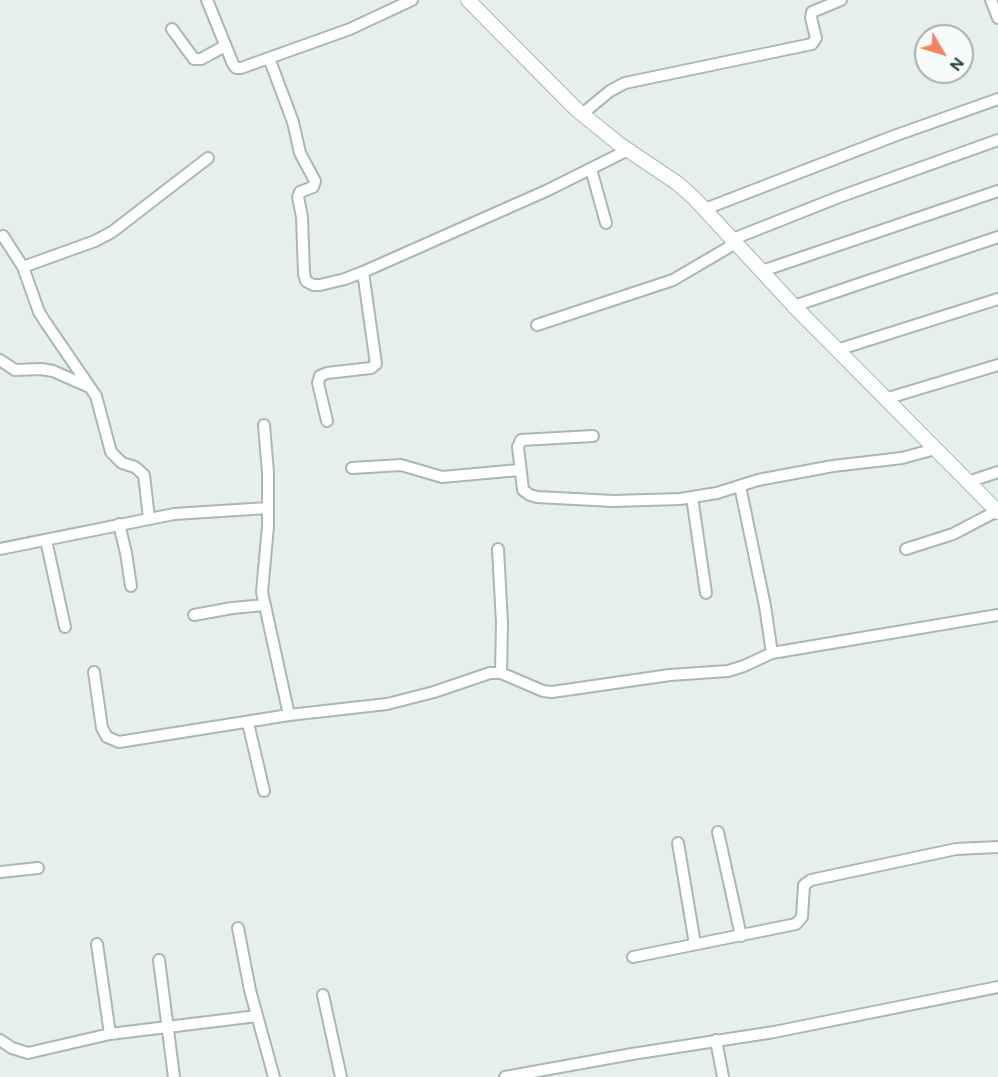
<!DOCTYPE html>
<html>
<head>
<meta charset="utf-8">
<style>
  body { margin:0 }
  #map { position:relative; width:998px; height:1077px; overflow:hidden; background:#e6efeb; font-family:"DM Sans",sans-serif }
  canvas { display:block }
  .north { position:absolute; left:914px; top:24px; width:60px; height:60px; box-sizing:border-box; background:#f7fbf9; border:2px solid #a3b1ad; border-radius:50%; rotate:128deg; font-size:16px; font-weight:700; line-height:24px; text-align:center; color:#24423a }
  .north::after { content:''; display:block; margin:auto; width:21px; height:27px; background:#f4845f; clip-path:polygon(50% 0,100% 100%,50% 72%,0 100%) }
</style>
</head>
<body>
<div id="map">
<canvas width="998" height="1077"></canvas>
<div class="north">N</div>
</div>
<script>
const ctx = document.querySelector('canvas').getContext('2d');
ctx.lineJoin = 'round';
const poly = rows => new Path2D(rows.map(r => 'M' + r).join(''));
function strokePath(path, color, width, dash) { ctx.strokeStyle = color; ctx.lineWidth = width; ctx.lineCap = dash ? 'butt' : 'round'; ctx.setLineDash(dash || []); ctx.stroke(path); }
const street = poly([
  [207,0,233,64,236,68,241,68,350,29,412,0],
  [991,0,998,18],
  [172,29,194,59,201,59,225,46],
  [269,58,293,122,300,153,315,181,313,187,300,192,298,197,302,217,304,274,306,281,313,285,320,285,345,279,363,272,548,190,628,150],
  [582,114,610,91,625,83,812,44,816,38,811,18,812,12,841,0],
  [591,169,606,223],
  [705,209,894,136,998,99],
  [3,236,23,267,39,312,46,323,96,396,111,452,122,463,135,467,144,475,149,518],
  [733,239,839,197,998,140],
  [23,267,95,241,112,232,208,158],
  [762,271,998,191],
  [794,306,998,237],
  [537,325,673,280,736,243],
  [837,350,998,299],
  [0,360,15,370,41,369,53,371,87,386],
  [885,399,998,365],
  [327,421,318,383,320,376,327,373,371,368,376,364,363,272],
  [264,425,268,473,268,526,262,592,289,715],
  [593,436,521,440,518,447,523,490,530,495,537,497,613,501,680,499,717,493,758,480,833,466,902,458,935,449],
  [352,468,401,465,442,477,519,470],
  [968,482,998,472],
  [740,486,765,606,772,653],
  [692,497,706,593],
  [119,524,126,553,131,586],
  [46,540,65,627],
  [0,549,174,514,268,508],
  [498,549,502,623,501,673],
  [906,549,953,534,997,511],
  [194,615,232,608,265,605],
  [94,672,102,728,107,737,119,742,289,715,387,704,434,692,490,673,501,673,543,691,552,692,670,675,728,671,744,666,772,653,998,615],
  [248,723,264,791],
  [718,832,741,936],
  [678,843,695,944],
  [0,872,38,868],
  [238,928,250,990,274,1077],
  [97,944,110,1034],
  [633,957,796,924,802,917,804,885,811,880,956,849,998,847],
  [159,960,174,1077],
  [323,995,341,1077],
  [0,1040,12,1048,28,1053,110,1034,257,1016],
  [716,1040,723,1077],
  [505,1077,632,1054,774,1032,998,987]
]);
const secondary = poly([
  [468,0,577,110,619,144,677,183,694,198,794,306,998,512]
]);
strokePath(street, '#a8b8b2', 14);
strokePath(secondary, '#a4bbb3', 16);
strokePath(street, '#fff', 10);
strokePath(secondary, '#fff', 14);
</script>
</body>
</html>
